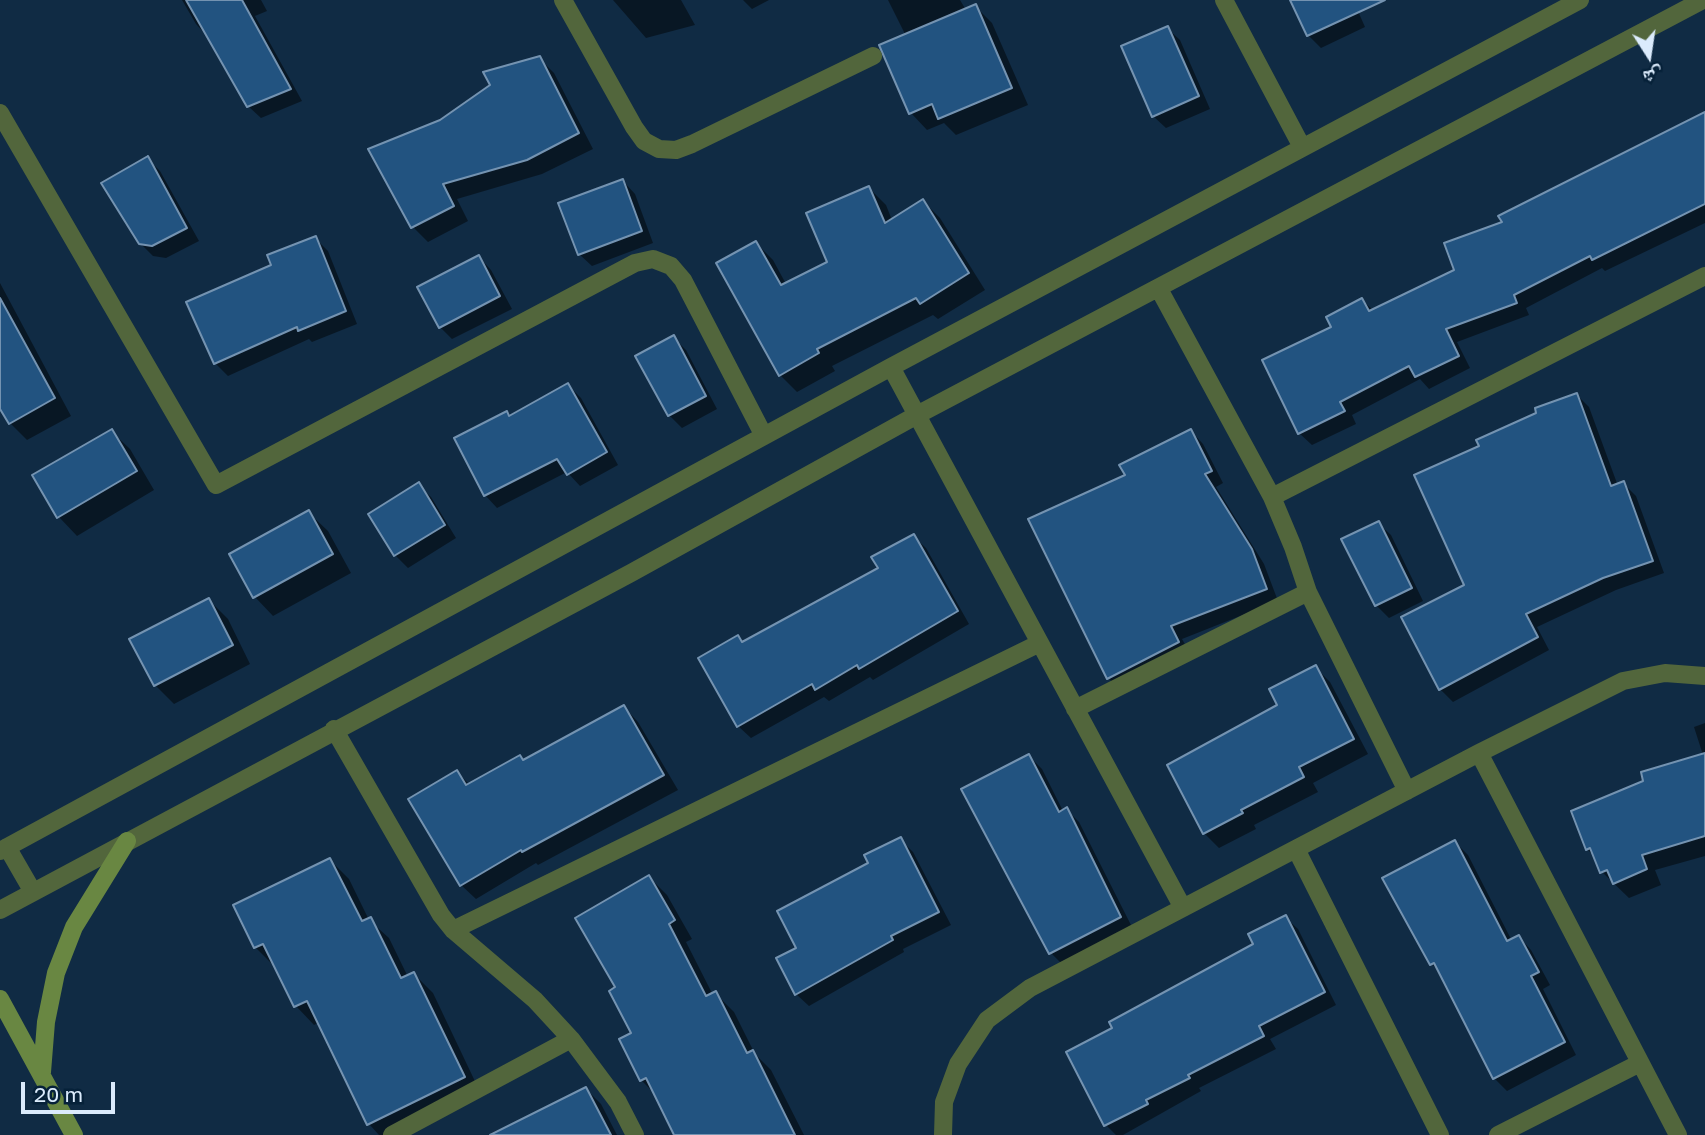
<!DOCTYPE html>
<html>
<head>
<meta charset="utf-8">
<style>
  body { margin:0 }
  #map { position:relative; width:1705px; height:1135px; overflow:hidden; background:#102b44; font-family:"Golos Text","Noto Naskh Arabic",sans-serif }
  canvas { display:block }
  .north { position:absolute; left:1614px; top:21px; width:70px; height:70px; -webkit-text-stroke:5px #062139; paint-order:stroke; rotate:168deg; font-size:19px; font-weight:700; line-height:28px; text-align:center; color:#dbebfc }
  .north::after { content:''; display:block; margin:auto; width:24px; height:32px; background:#dbebfc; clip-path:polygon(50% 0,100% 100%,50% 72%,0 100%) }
  .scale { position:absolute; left:21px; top:1082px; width:94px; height:32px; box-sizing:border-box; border:4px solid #dbebfc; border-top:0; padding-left:9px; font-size:21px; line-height:24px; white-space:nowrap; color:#dbebfc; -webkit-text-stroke:5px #062139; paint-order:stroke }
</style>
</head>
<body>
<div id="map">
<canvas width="1705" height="1135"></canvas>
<div class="north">ش</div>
<div class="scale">20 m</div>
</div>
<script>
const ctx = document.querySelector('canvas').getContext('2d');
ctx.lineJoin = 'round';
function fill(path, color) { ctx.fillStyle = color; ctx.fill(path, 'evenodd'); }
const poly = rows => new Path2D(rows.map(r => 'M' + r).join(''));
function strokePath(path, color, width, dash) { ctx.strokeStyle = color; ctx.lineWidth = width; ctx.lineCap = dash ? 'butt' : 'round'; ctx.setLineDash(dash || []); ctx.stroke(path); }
fill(poly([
  [182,0,261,0,267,11,255,16,302,101,261,118,248,106,208,37,196,24],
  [613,0,681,0,695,25,646,38],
  [743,0,769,0,752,9],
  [888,0,960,0,966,10,975,6,992,23,1028,105,956,135,944,123,927,130,911,113,906,36],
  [1292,0,1353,0,1365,27,1321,48,1308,35],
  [1167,28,1180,40,1210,109,1166,128,1153,116],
  [539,58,554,73,593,149,542,174,457,199,468,221,428,242,413,227,440,121],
  [1705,114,1705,223,1605,271,1602,268,1526,308,1529,315,1457,342,1470,368,1429,389,1420,379,1352,415,1356,424,1312,445,1299,433,1333,328,1362,300,1374,311,1456,271,1504,223],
  [147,158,160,171,199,241,166,258,153,256,140,243],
  [623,181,635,194,653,243,592,266,579,254],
  [869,188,886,205,892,220,923,201,940,218,985,290,938,319,933,315,832,366,835,371,797,392,780,375,756,243,773,260,786,284,829,263],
  [315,238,328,251,357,324,312,342,309,339,228,376,215,363],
  [479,257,491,270,512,309,452,339,440,327],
  [0,283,71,416,27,440,10,423,0,405],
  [673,337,686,350,717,409,682,428,669,415],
  [568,385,581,398,618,465,580,486,567,472,497,508,485,495,506,413,510,417],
  [1577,395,1589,407,1618,486,1623,483,1636,496,1664,573,1616,590,1537,627,1549,650,1453,702,1440,689,1403,618,1466,586,1481,447],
  [111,431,130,449,154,490,77,536,59,517],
  [1191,431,1203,444,1223,483,1216,487,1264,564,1278,601,1182,639,1191,655,1121,690,1108,678,1127,476],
  [418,485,431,497,456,538,408,568,395,555,370,514],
  [309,513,328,531,351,573,273,616,255,597],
  [1378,523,1391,535,1423,601,1389,618,1376,605],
  [913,536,926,548,969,624,873,680,870,677,829,701,824,697,751,738,738,726,738,637,744,643,880,569],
  [209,600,228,619,250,664,174,704,155,685],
  [1315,667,1330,682,1368,754,1313,783,1318,792,1254,825,1256,829,1219,848,1204,833,1279,706],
  [624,707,638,722,678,790,538,865,536,863,476,899,461,885,457,772,470,785,524,762],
  [1705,723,1705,856,1655,870,1661,885,1629,898,1602,872,1595,857,1587,849,1703,755,1694,727],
  [1029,756,1042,769,1063,811,1067,810,1079,822,1133,929,1063,965,1051,953],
  [900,839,913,852,951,925,903,949,904,952,809,1006,796,994,871,864],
  [1455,842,1468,855,1512,941,1519,937,1531,950,1550,985,1543,989,1576,1055,1507,1091,1494,1078,1441,973,1432,964],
  [330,860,349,879,369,920,389,938,408,977,414,974,433,993,482,1096,404,1135,379,1135,369,1124,320,1022,314,1025,296,1006,274,966,255,947],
  [649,877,667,895,692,939,686,942,713,995,716,994,734,1012,755,1054,771,1070,804,1135,677,1135,657,1096,641,1080,621,1040,634,1034,618,988],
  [1285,917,1298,929,1336,1005,1270,1039,1276,1049,1199,1088,1201,1091,1123,1135,1116,1135,1106,1125,1068,1053,1256,945],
  [586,1089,601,1104,617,1135,491,1133]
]), '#0007');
const building = poly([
  [186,0,242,0,291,89,247,107,186,0],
  [1290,0,1385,0,1307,36,1290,0],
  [976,4,1012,88,938,119,932,104,909,114,879,45,976,4],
  [1168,26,1199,96,1152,117,1121,46,1168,26],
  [540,56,579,133,527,160,443,184,454,206,411,228,368,149,440,120,490,85,483,72,540,56],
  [1705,112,1705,204,1592,260,1590,256,1514,295,1517,303,1446,329,1459,356,1415,377,1409,366,1340,402,1345,411,1298,434,1262,360,1331,327,1326,317,1362,298,1369,311,1454,270,1444,243,1502,222,1498,216,1705,112],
  [148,156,187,228,152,246,139,244,101,183,148,156],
  [623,179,642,231,578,255,558,203,623,179],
  [869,186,885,223,923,199,969,273,920,304,916,298,817,349,819,353,779,376,716,263,756,241,781,285,827,262,806,213,869,186],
  [316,236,346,311,298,331,297,327,214,364,186,302,271,265,267,255,316,236],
  [479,255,500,296,439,328,417,287,479,255],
  [0,298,55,398,9,424,0,409,0,298],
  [674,335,706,396,668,416,635,356,674,335],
  [568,383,607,452,567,475,557,459,484,496,454,438,507,411,509,416,568,383],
  [1577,393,1611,486,1624,481,1653,561,1603,578,1526,614,1538,637,1439,690,1401,617,1464,585,1414,475,1479,446,1476,440,1536,413,1535,408,1577,393],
  [112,429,137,471,57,518,32,475,112,429],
  [1191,429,1212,471,1205,474,1252,549,1267,589,1171,626,1179,642,1107,679,1028,519,1125,475,1119,465,1191,429],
  [419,482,445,525,394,556,368,514,419,482],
  [309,510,333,554,253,598,229,554,309,510],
  [1379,521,1412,588,1375,606,1341,539,1379,521],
  [914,534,958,611,859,669,857,665,815,690,812,684,737,727,698,658,738,635,742,642,878,568,871,557,914,534],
  [209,598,233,645,154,686,129,639,209,598],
  [1316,665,1354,739,1299,767,1304,777,1241,810,1243,813,1203,834,1167,765,1277,705,1269,689,1316,665],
  [624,705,664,775,522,852,521,850,460,886,408,799,457,770,466,785,520,755,523,760,624,705],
  [1705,753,1705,836,1642,855,1647,869,1613,884,1607,870,1600,873,1590,848,1586,850,1571,811,1643,781,1641,772,1705,753],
  [1029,754,1059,812,1067,807,1121,917,1049,954,961,789,1029,754],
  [901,837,939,912,891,936,893,940,795,995,776,958,796,948,777,911,868,863,864,855,901,837],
  [1455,840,1507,941,1519,935,1539,972,1531,976,1565,1042,1493,1079,1434,963,1430,965,1382,878,1455,840],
  [330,858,362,921,371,917,401,978,414,972,465,1077,367,1125,307,1001,294,1007,263,944,254,948,233,905,330,858],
  [649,875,675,920,669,924,706,996,716,991,747,1053,753,1050,795,1135,674,1135,646,1078,640,1081,619,1039,631,1033,609,991,615,987,575,918,649,875],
  [1286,915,1325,992,1259,1026,1264,1036,1188,1075,1190,1078,1146,1100,1148,1104,1104,1126,1066,1052,1112,1028,1109,1022,1253,944,1248,934,1286,915],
  [586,1087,611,1135,490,1135,586,1087]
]);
fill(building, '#225380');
strokePath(building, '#7493b1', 2);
strokePath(poly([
  [563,0,634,127,644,141,659,149,676,150,692,144,873,56],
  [1224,0,1302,147],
  [0,113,216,485,635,263,653,259,671,266,683,280,764,436],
  [1159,289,1272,497,1293,547,1308,592,1407,791],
  [891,367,1183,908],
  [1272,497,1705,276],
  [1075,709,1308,592],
  [334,729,441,915,453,930,535,1000,571,1039,618,1102,635,1135],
  [1479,753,1678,1135],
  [7,847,33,892],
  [1296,849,1440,1135],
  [0,851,891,367,1580,0],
  [0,910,631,573,917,415,1703,0],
  [453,930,1040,643],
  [392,1135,571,1039],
  [943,1135,944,1102,958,1064,987,1020,1030,988,1479,753,1623,681,1665,673,1705,676],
  [1498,1135,1640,1063]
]), '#52663c', 18);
strokePath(poly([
  [0,999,74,1135],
  [42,1072,46,1022,56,973,74,927,127,841]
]), '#698742', 18);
</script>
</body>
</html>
